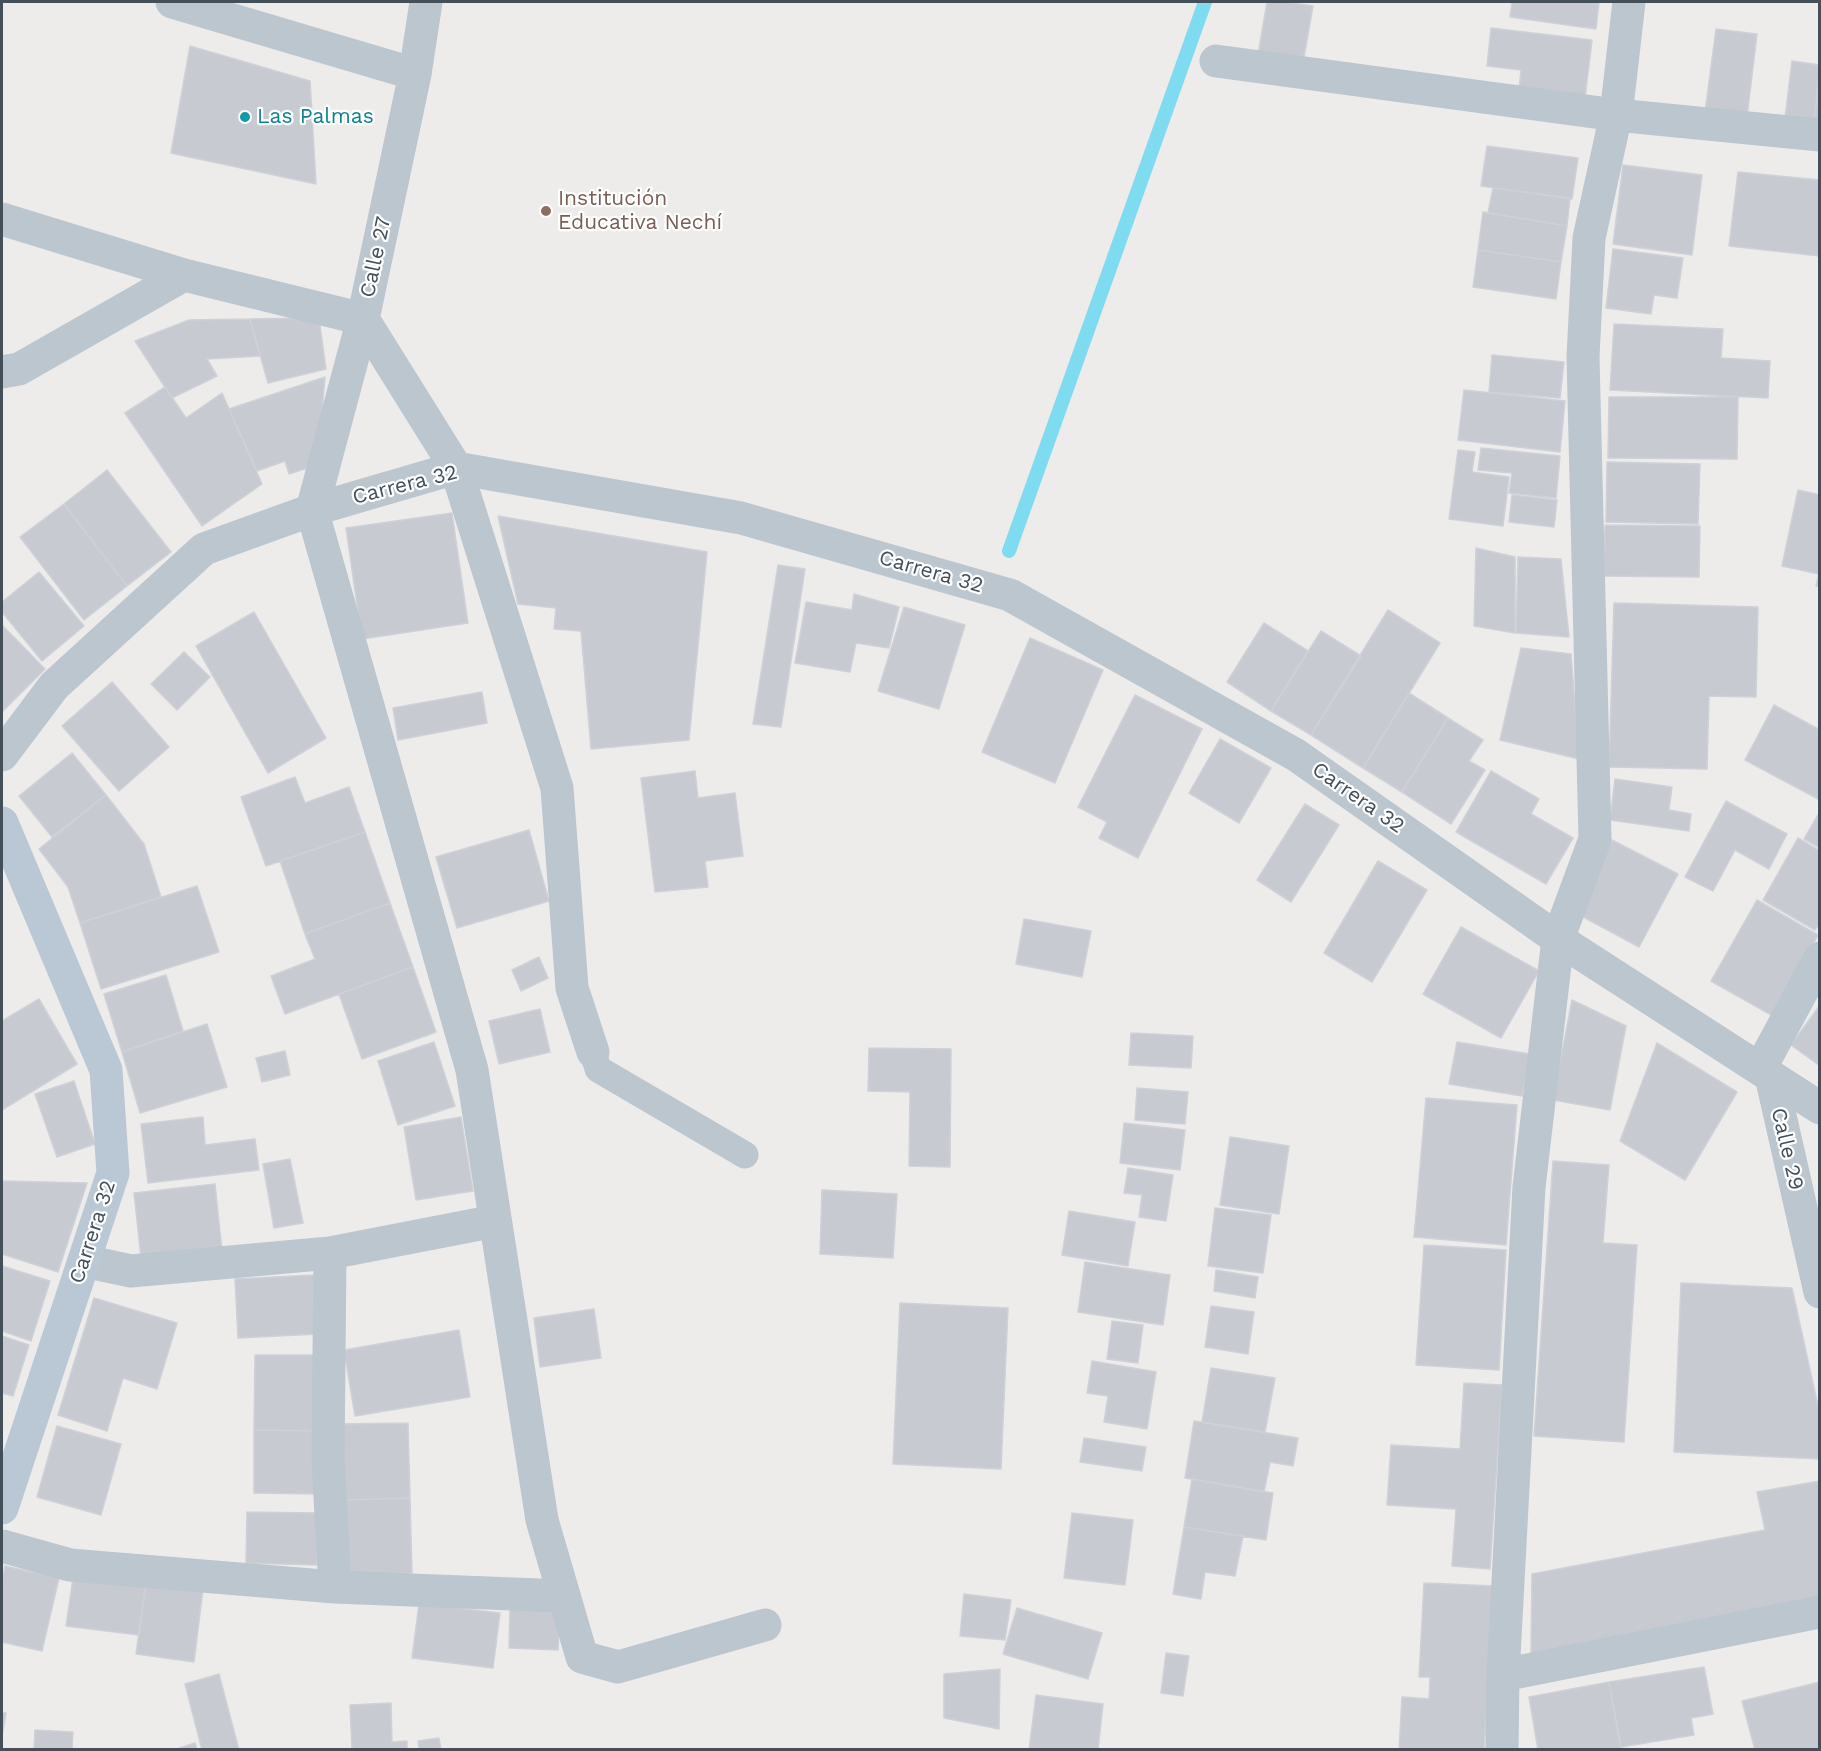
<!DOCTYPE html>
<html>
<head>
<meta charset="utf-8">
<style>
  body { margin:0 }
  #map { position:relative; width:1821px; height:1751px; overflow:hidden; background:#eeebeb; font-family:"Work Sans",sans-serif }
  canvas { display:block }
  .frame { position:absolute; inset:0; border:3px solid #434f59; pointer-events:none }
</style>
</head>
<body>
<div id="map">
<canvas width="1821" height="1751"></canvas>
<div class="frame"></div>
</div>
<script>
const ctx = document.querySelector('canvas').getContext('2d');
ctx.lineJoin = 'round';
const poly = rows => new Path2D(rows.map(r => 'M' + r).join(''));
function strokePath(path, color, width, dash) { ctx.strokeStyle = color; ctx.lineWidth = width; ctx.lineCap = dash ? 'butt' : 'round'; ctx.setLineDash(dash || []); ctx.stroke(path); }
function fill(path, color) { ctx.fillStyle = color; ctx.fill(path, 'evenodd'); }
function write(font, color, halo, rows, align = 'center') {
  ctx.font = font + ' "Work Sans",sans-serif'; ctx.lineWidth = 4.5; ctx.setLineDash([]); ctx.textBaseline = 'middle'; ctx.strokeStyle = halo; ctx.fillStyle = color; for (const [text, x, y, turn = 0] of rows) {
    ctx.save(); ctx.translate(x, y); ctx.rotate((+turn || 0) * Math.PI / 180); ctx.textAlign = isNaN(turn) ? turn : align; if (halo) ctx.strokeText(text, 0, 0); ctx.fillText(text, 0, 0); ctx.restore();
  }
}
strokePath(poly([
  [1009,551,1205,2]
]), '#7fdbf0', 14);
const building = poly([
  [1267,2,1285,2,1313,6,1303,63,1258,55,1267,2],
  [1512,2,1599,2,1596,29,1510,17,1512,2],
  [1491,28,1592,40,1585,98,1519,90,1521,70,1487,66,1491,28],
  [1716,29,1757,34,1747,117,1705,112,1716,29],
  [190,46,310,81,316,184,171,153,190,46],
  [1792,61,1820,65,1814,122,1785,118,1792,61],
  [1820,79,1820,123,1814,122,1820,79],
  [1487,146,1578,158,1572,199,1481,186,1487,146],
  [1623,165,1702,175,1692,255,1613,244,1623,165],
  [1738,172,1820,180,1820,256,1729,246,1738,172],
  [1493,188,1570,198,1567,226,1488,213,1493,188],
  [1483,212,1567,226,1561,262,1478,250,1483,212],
  [1613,249,1683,258,1677,298,1654,295,1651,314,1606,308,1613,249],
  [1478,250,1561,262,1556,299,1473,287,1478,250],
  [319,318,326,369,268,383,250,319,319,318],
  [250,319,260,356,207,359,217,376,172,398,135,341,189,320,250,319],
  [1614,324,1723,329,1721,358,1770,361,1768,398,1610,390,1614,324],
  [1492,355,1564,362,1560,398,1489,392,1492,355],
  [325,377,317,465,289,474,285,461,257,471,229,409,325,377],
  [165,387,186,418,222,393,262,484,202,526,125,413,165,387],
  [1464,390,1565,401,1560,452,1458,440,1464,390],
  [1609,397,1738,397,1737,459,1608,458,1609,397],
  [1481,448,1560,456,1556,498,1509,493,1512,473,1478,470,1481,448],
  [1458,450,1475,452,1472,472,1509,477,1503,526,1449,519,1458,450],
  [1607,462,1700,464,1698,524,1606,522,1607,462],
  [107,470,171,552,127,586,64,504,107,470],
  [1798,490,1820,495,1820,587,1816,586,1819,574,1782,566,1798,490],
  [1512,495,1557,500,1554,527,1509,522,1512,495],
  [64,504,127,586,84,620,20,537,64,504],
  [452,513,468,623,362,639,346,528,452,513],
  [498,516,707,552,689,740,591,749,581,631,554,629,556,608,518,604,498,516],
  [1605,525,1700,526,1699,577,1604,576,1605,525],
  [1476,548,1515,557,1515,633,1474,626,1476,548],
  [1518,557,1561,559,1569,637,1516,633,1518,557],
  [778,565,805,569,781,727,753,724,778,565],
  [39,572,84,626,42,661,2,612,2,602,39,572],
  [854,594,899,607,889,648,856,643,850,672,795,663,806,602,852,610,854,594],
  [1614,603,1758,607,1756,697,1709,696,1707,769,1609,767,1614,603],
  [904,607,965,625,939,709,878,691,904,607],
  [1388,610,1440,643,1363,768,1311,735,1388,610],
  [254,612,326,738,268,773,196,646,254,612],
  [1264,623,1308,651,1271,711,1227,682,1264,623],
  [2,625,45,669,2,712,2,625],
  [1321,631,1361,656,1311,735,1271,711,1321,631],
  [1030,638,1103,670,1055,783,982,752,1030,638],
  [1521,648,1571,654,1579,759,1500,740,1521,648],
  [184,652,210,677,177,710,151,684,184,652],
  [112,682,169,747,119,791,62,726,112,682],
  [482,692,487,723,398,740,393,708,482,692],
  [1409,693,1448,718,1402,792,1363,768,1409,693],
  [1135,695,1202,729,1138,858,1099,838,1107,822,1078,807,1135,695],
  [1774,705,1820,730,1820,800,1745,760,1774,705],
  [1448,718,1483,740,1469,761,1485,770,1451,824,1402,792,1448,718],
  [1220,739,1271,768,1239,823,1189,793,1220,739],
  [72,753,106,795,52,837,19,796,72,753],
  [695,771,698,798,735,793,743,856,705,861,708,887,655,892,641,778,695,771],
  [1491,771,1539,799,1531,814,1573,838,1546,884,1456,832,1491,771],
  [295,777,305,803,349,787,365,832,266,866,241,797,295,777],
  [1615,779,1672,787,1669,810,1691,814,1689,831,1610,820,1615,779],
  [106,795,144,844,161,897,80,923,68,887,39,849,106,795],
  [1726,801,1787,834,1769,869,1735,850,1713,891,1685,877,1726,801],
  [1305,804,1339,825,1291,902,1257,880,1305,804],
  [1820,811,1820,848,1804,839,1820,811],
  [529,830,549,901,457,928,436,857,529,830],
  [365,832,390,903,305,934,280,861,365,832],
  [1798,838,1820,851,1820,922,1815,930,1763,900,1798,838],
  [1612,840,1678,874,1639,947,1574,912,1612,840],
  [1378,861,1427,890,1372,982,1324,953,1378,861],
  [197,886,219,952,101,989,80,923,197,886],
  [1757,900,1818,935,1773,1016,1711,981,1757,900],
  [390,903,413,967,285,1014,271,976,315,959,305,934,390,903],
  [1024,919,1091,931,1082,977,1016,964,1024,919],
  [1461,927,1539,971,1501,1038,1423,994,1461,927],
  [539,957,548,978,521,991,512,970,539,957],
  [413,967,436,1032,362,1059,339,994,413,967],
  [166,975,183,1031,122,1052,104,994,166,975],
  [39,999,77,1064,2,1110,2,1021,39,999],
  [1572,1000,1626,1026,1610,1110,1553,1100,1572,1000],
  [1820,1005,1820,1066,1791,1045,1820,1005],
  [540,1009,550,1052,499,1064,489,1021,540,1009],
  [207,1024,227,1087,140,1113,122,1052,207,1024],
  [1131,1033,1193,1036,1191,1068,1129,1065,1131,1033],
  [434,1042,455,1106,398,1125,378,1061,434,1042],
  [1457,1042,1530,1054,1522,1096,1449,1084,1457,1042],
  [1657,1043,1737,1092,1685,1180,1620,1141,1657,1043],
  [869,1048,951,1049,950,1167,909,1166,910,1092,868,1091,869,1048],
  [285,1051,290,1075,262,1082,256,1058,285,1051],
  [74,1081,95,1144,57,1157,35,1094,74,1081],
  [1137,1088,1188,1092,1185,1124,1135,1120,1137,1088],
  [1426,1098,1517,1105,1506,1245,1414,1237,1426,1098],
  [203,1117,205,1145,255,1139,259,1170,148,1183,141,1124,203,1117],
  [461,1117,473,1191,416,1200,404,1127,461,1117],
  [1124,1123,1185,1130,1180,1170,1120,1163,1124,1123],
  [1230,1137,1289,1146,1279,1214,1220,1205,1230,1137],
  [290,1159,303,1223,274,1228,263,1164,290,1159],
  [1553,1161,1609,1165,1603,1243,1637,1245,1624,1442,1534,1436,1553,1161],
  [1128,1168,1173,1175,1166,1221,1139,1217,1142,1195,1124,1193,1128,1168],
  [2,1181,87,1183,58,1272,2,1254,2,1181],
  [215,1184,222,1251,141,1258,134,1193,215,1184],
  [822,1190,897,1194,893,1258,820,1254,822,1190],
  [1215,1208,1271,1215,1263,1273,1208,1266,1215,1208],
  [1069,1211,1135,1222,1128,1266,1062,1255,1069,1211],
  [1424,1245,1506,1250,1499,1370,1416,1365,1424,1245],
  [1085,1262,1170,1275,1163,1325,1078,1312,1085,1262],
  [2,1266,50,1281,31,1341,2,1331,2,1266],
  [1216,1270,1258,1277,1255,1298,1214,1291,1216,1270],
  [316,1275,318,1334,238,1338,235,1279,316,1275],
  [1681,1283,1792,1288,1820,1415,1820,1459,1674,1452,1681,1283],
  [94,1298,177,1323,157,1389,123,1378,107,1431,58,1415,94,1298],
  [900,1303,1008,1308,1001,1469,893,1464,900,1303],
  [1211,1306,1254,1312,1248,1354,1205,1347,1211,1306],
  [594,1309,601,1358,540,1367,534,1318,594,1309],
  [1112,1321,1143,1325,1138,1363,1107,1359,1112,1321],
  [459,1330,470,1397,355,1416,344,1350,459,1330],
  [2,1336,29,1345,13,1396,2,1393,2,1336],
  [255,1355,317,1355,316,1431,254,1430,255,1355],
  [1092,1361,1156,1372,1147,1429,1104,1422,1108,1396,1087,1393,1092,1361],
  [1211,1368,1275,1378,1265,1432,1202,1422,1211,1368],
  [1464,1383,1502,1385,1490,1569,1452,1566,1456,1509,1387,1505,1391,1445,1460,1449,1464,1383],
  [1194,1421,1298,1438,1293,1466,1270,1462,1264,1492,1185,1478,1194,1421],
  [408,1423,410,1498,341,1500,339,1424,408,1423],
  [57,1426,121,1444,101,1515,37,1497,57,1426],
  [254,1430,316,1431,315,1494,254,1493,254,1430],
  [1084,1438,1146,1447,1142,1471,1080,1462,1084,1438],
  [1192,1479,1273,1493,1266,1540,1184,1527,1192,1479],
  [1820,1481,1820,1601,1531,1659,1532,1574,1765,1530,1757,1492,1820,1481],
  [410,1498,412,1573,343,1575,341,1500,410,1498],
  [247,1512,318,1513,317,1565,246,1563,247,1512],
  [1072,1513,1133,1520,1125,1585,1064,1578,1072,1513],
  [1184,1527,1243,1536,1235,1576,1205,1572,1201,1599,1173,1594,1184,1527],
  [5,1566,59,1578,42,1651,2,1642,2,1583,5,1566],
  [74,1571,146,1581,139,1635,66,1626,74,1571],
  [146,1581,203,1589,194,1662,136,1654,146,1581],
  [1424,1583,1494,1586,1484,1750,1399,1750,1402,1697,1429,1699,1430,1677,1419,1677,1424,1583],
  [964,1594,1011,1600,1005,1640,960,1636,964,1594],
  [419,1604,500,1613,493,1668,412,1658,419,1604],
  [510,1606,560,1609,558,1650,509,1648,510,1606],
  [1017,1608,1102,1633,1088,1679,1003,1654,1017,1608],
  [1166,1653,1189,1656,1183,1696,1161,1693,1166,1653],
  [1704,1667,1713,1714,1691,1718,1694,1735,1621,1747,1609,1682,1704,1667],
  [1000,1669,999,1729,944,1718,944,1674,1000,1669],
  [219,1674,239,1750,202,1750,185,1684,219,1674],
  [1609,1682,1621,1750,1538,1750,1529,1697,1609,1682],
  [1820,1682,1820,1750,1755,1750,1742,1701,1820,1682],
  [1036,1695,1103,1704,1098,1750,1029,1750,1036,1695],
  [391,1703,392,1742,407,1741,407,1750,352,1750,350,1705,391,1703],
  [2,1713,6,1713,2,1736,2,1713],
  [35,1730,73,1732,72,1750,34,1750,35,1730],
  [439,1738,441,1750,419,1750,418,1741,439,1738],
  [195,1743,197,1750,173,1750,195,1743]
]);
fill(building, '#c7cad1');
strokePath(building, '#ced1d8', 1.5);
strokePath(poly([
  [593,1052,598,1069,745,1155]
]), '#bbc6cf', 27);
strokePath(poly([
  [172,2,415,74],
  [426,2,415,74,363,319,312,510,472,1070,542,1520,582,1657,618,1667,765,1625],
  [1216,61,1616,115,1820,135],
  [2,219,184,275,363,319,456,468,557,788,572,988,593,1052],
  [2,372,19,369,184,275],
  [2,755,54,686,204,549,312,510,456,468,741,518,1010,595,1296,755,1558,939,1820,1108],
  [1760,1069,1820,958],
  [1771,1076,1820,1292],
  [330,1253,328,1460,335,1587],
  [84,1261,131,1271,330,1253,495,1221],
  [2,1546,70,1565,335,1587,564,1596],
  [1503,1675,1820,1612],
  [1502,1750,1503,1675,1529,1187,1558,939,1595,839,1583,357,1589,238,1616,115,1629,2]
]), '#bbc6cf', 33);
strokePath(poly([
  [2,823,106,1070,113,1173,2,1508]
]), '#bac7d4', 33);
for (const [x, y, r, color] of [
  [245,117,6,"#0f9aa8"],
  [546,211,6,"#8d6e63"]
]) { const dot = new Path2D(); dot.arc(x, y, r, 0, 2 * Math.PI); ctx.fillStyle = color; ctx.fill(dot); strokePath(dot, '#fff', 2); }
write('21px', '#0d838f', '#fff', [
  ["Las Palmas",257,117]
], 'left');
write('21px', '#785e54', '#fff', [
  ["Institución",558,199],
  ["Educativa Nechí",558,223]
], 'left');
write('21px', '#434f59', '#fff', [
  ["Calle 27",376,257,-78],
  ["Carrera 32",405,485,-14],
  ["Carrera 32",931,572,16],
  ["Carrera 32",1358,798,35],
  ["Calle 29",1787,1149,77],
  ["Carrera 32",93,1232,-72]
]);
</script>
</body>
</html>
